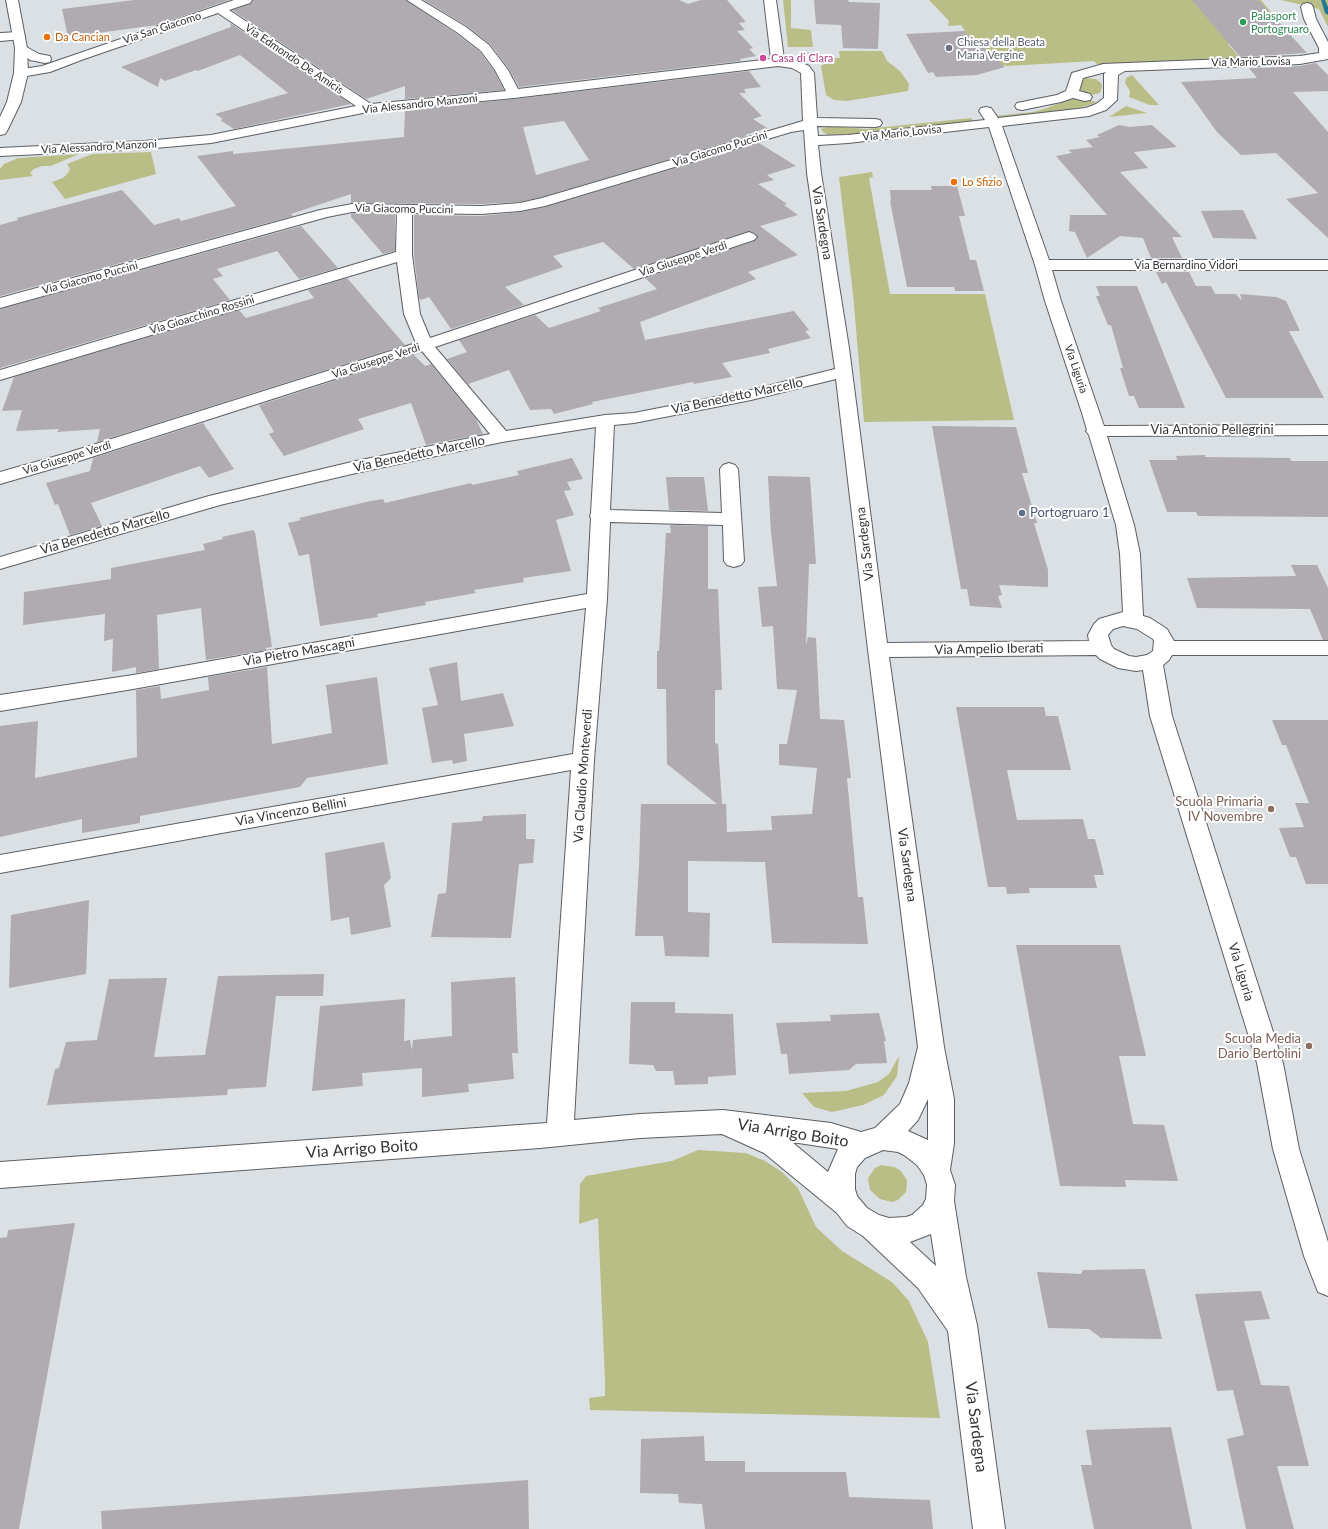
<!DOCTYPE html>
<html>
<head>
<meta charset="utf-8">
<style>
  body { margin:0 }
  canvas { display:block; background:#dbe0e4 }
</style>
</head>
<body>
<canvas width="1328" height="1529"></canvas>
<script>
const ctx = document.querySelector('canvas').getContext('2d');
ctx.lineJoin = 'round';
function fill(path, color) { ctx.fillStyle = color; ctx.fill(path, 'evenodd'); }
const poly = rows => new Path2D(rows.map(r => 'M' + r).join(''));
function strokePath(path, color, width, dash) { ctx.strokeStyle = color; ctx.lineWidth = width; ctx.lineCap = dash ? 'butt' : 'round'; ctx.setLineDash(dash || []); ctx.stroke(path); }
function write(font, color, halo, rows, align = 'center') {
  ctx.font = font + ' Lato,sans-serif'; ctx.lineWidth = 4; ctx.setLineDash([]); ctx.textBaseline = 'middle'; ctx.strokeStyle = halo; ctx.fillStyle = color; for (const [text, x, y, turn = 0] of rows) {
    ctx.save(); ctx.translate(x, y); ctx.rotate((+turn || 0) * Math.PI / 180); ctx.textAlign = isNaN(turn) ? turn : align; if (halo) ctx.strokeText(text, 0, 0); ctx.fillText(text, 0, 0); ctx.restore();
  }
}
fill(poly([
  [783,0,791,0,791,28,811,30,813,47,788,47],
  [929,0,1261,0,1293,39,1228,44,1241,59,1097,64,1094,61,1007,66,990,62,989,55,994,55,993,52,989,52,981,44,971,40,961,25,948,26,949,21],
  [1281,0,1328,0,1328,27,1319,9],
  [839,51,882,51,887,61,900,71,909,84,908,91,847,101,834,100,826,95,821,66,835,58,840,58],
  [1132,75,1159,105,1150,105,1129,97,1130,91,1125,83,1126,78],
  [1084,78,1096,79,1101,83,1102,87,1100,93,1092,95,1081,92,1079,90,1080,79],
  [1077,96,1085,99,1097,102,1084,107,1061,111,995,118,995,116,1033,112,1047,108],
  [1126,106,1147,113,1109,117],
  [971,118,973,121,854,134,828,135,823,132,821,129,830,126,866,129],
  [151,152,156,174,65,199,52,182,63,178,68,173,70,169,67,164,82,158,93,154],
  [79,154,51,166,42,166,34,169,30,173,33,176,0,180,0,169,4,164,18,158],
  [872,172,873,177,869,178,890,294,985,294,1014,420,864,422,853,294,839,177],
  [899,1056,897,1076,884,1095,863,1105,832,1112,814,1107,802,1093,846,1091,878,1082,889,1074],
  [698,1150,746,1153,765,1161,782,1172,798,1188,816,1227,842,1251,892,1282,909,1301,928,1342,940,1418,590,1410,589,1398,605,1396,605,1381,598,1218,579,1224,580,1184,586,1176,672,1161],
  [881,1165,894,1167,900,1170,907,1180,906,1192,898,1200,892,1202,880,1199,870,1190,868,1178,875,1168]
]), '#b9be87');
fill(poly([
  [1321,0,1325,0,1328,7,1328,15,1325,13,1321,0]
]), '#247695');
fill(poly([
  [134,0,229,0,157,25,68,37,62,9],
  [253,0,406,0,457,34,480,52,494,71,504,90,405,99,405,86,366,99,232,10,250,4],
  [424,0,679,0,688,4,701,0,727,0,746,22,739,23,745,30,737,31,753,48,749,49,756,56,740,59,741,61,519,87,509,69,490,44,467,26],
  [814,0,848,0,849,2,880,3,878,49,843,48,841,25,816,24],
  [1192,0,1258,0,1307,53,1240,57],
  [230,23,351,104,234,129,220,120,223,119,215,114,288,93,240,55,198,71,196,70,165,81,160,78,158,87,121,67,231,27],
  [965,31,971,40,981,44,1005,67,977,75,936,77,933,72,928,73,906,34],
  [1316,63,1328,75,1328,91,1293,92,1328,132,1328,238,1286,199,1318,193,1276,153,1241,155,1217,132,1181,82,1257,78,1249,68,1300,66],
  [749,71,761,87,744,89,746,93,739,93,762,116,753,119,767,128,745,135,747,136,542,197,520,202,481,204,351,203,351,194,291,214,293,216,0,296,0,225,18,220,17,218,122,190,154,225,179,218,181,221,236,206,197,156,233,151,233,154,404,137,405,110,514,99],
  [564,121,589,160,536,175,523,127],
  [1119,125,1130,127,1152,125,1177,147,1134,152,1148,168,1120,172,1182,237,1172,237,1182,258,1151,258,1143,238,1120,236,1087,258,1075,232,1069,231,1070,215,1107,215,1056,156,1072,153,1068,150,1093,147,1086,140,1100,137,1097,135],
  [759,143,796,166,767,175,774,180,758,184,787,204,784,205,798,215,760,226,798,255,748,272,756,279,640,322,645,340,794,311,809,330,805,331,811,338,768,349,770,353,722,363,732,377,694,384,693,382,592,402,593,404,554,414,551,409,530,410,509,370,468,384,447,359,467,352,459,340,535,315,549,328,601,311,598,308,657,289,645,278,754,241,758,237,755,233,749,231,634,269,603,242,553,256,563,267,505,287,524,305,451,329,429,297,421,300,419,298,414,255,414,215,481,216,520,212,545,207],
  [931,186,957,186,965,216,959,216,970,260,976,260,984,291,955,291,954,287,907,287,890,201,891,201,890,190,932,190],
  [1243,210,1257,239,1213,238,1201,211],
  [351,214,395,214,395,251,383,254,351,217],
  [301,226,338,268,299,279,277,251,217,269,223,276,213,279,230,300,0,368,0,309],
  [1156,272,1189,272,1196,286,1211,286,1215,294,1236,294,1242,301,1240,294,1276,297,1286,301,1300,331,1289,331,1324,398,1226,398,1166,282,1162,284],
  [347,278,405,345,97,442,100,429,57,432,59,429,16,431,22,410,2,411,14,377,239,310,246,318,314,298,308,290],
  [1096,286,1137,286,1185,408,1139,408,1134,396,1129,396,1120,368,1123,368,1111,325,1108,325,1096,296,1100,296],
  [414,355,425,366,431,364,476,419,483,434,426,445,411,403,358,419,364,429,284,456,269,434,274,432,259,405],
  [203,423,234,469,209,478,200,466,91,503,102,526,70,535,58,504,55,505,46,483,90,471,93,458],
  [932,426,1016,427,1028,473,1022,473,1037,523,1034,523,1048,570,1048,587,999,585,1002,595,998,596,1002,608,970,606,967,589,961,589],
  [1205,455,1205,457,1290,458,1291,461,1328,461,1328,517,1198,516,1196,512,1167,512,1149,460,1177,460,1176,456],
  [572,458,583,479,567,482,571,490,564,491,574,515,556,520,571,571,523,578,524,582,474,590,476,593,425,602,426,605,377,614,378,617,320,626,309,554,299,556,288,523,301,520,299,518,366,502,383,499,385,503,471,483,472,485,519,475,517,471],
  [768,476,810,477,816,564,809,564,806,645,808,637,816,638,820,719,844,720,851,778,847,778,858,897,863,897,868,944,772,943,765,862,688,861,688,912,710,913,709,957,665,956,663,936,635,936,639,864,641,804,717,804,667,764,666,689,657,689,657,651,659,651,666,533,671,533,670,525,708,526,708,589,718,589,722,690,715,690,715,743,718,744,722,804,726,804,727,832,772,830,771,816,812,814,817,768,779,765,779,744,787,744,797,690,777,689,773,626,762,627,758,587,777,586,771,533],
  [666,477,704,477,708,511,669,510],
  [253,530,255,532,272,647,266,648,266,650,206,660,201,608,157,615,159,669,136,673,136,667,112,672,113,639,104,641,105,614,23,625,24,592,111,579,111,568,205,550,203,544,223,539,222,537],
  [1291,565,1317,565,1328,588,1328,640,1323,640,1310,609,1197,608,1187,578,1296,576],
  [457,662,461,701,503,693,514,726,464,734,467,761,453,764,452,760,432,763,422,708,438,705,429,668],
  [267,667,272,744,332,733,326,685,377,677,388,764,307,778,300,787,140,816,140,823,82,833,82,819,0,837,0,726,38,721,35,778,137,757,136,690,160,686,161,699,209,690,208,677],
  [956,707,1044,707,1046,716,1058,716,1071,770,1007,770,1017,820,1083,819,1088,839,1095,839,1104,875,1094,875,1097,888,1029,888,1030,893,1007,894,1006,887,988,887],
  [1272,720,1328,720,1328,884,1306,884,1296,857,1290,857,1279,828,1304,827,1295,803,1309,803,1286,745,1282,745],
  [526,814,526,839,535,839,533,863,519,864,511,938,431,937,438,894,446,893,452,823,482,821,483,816],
  [384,842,391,878,384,885,391,927,351,935,349,917,331,921,325,853],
  [89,900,86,974,9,988,11,915],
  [1016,945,1120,945,1146,1056,1119,1056,1133,1124,1164,1125,1178,1181,1125,1180,1126,1187,1060,1186],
  [324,974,323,996,276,996,266,1087,228,1089,227,1095,47,1105,55,1069,59,1068,66,1042,97,1040,109,979,167,978,154,1057,205,1055,218,976],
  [515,977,518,1053,512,1053,514,1079,468,1084,469,1092,422,1097,422,1068,362,1073,363,1086,312,1091,320,1006,405,999,404,1041,410,1040,412,1050,413,1040,452,1036,451,982],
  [631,1002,675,1002,675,1013,733,1014,736,1075,708,1077,708,1084,675,1085,673,1071,656,1071,653,1065,629,1064],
  [879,1013,886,1041,884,1041,887,1063,856,1064,849,1070,789,1074,787,1054,781,1054,776,1023,831,1021,830,1015],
  [75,1223,19,1529,0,1529,0,1238,7,1237,8,1230],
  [1145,1269,1162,1339,1101,1338,1089,1329,1048,1328,1037,1272,1081,1274,1083,1270],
  [1261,1291,1270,1319,1244,1321,1261,1385,1289,1386,1309,1466,1277,1466,1294,1529,1246,1529,1227,1439,1244,1435,1233,1390,1217,1391,1195,1294],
  [1171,1427,1192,1529,1094,1529,1081,1465,1092,1465,1086,1430],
  [704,1436,705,1461,745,1461,745,1472,846,1472,849,1497,930,1500,933,1529,705,1529,702,1504,679,1503,678,1494,640,1493,641,1439],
  [528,1480,529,1529,102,1529,101,1511]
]), '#afabb1');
const minor = poly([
  [234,0,252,0,250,3,229,10,371,104,506,91,495,70,481,51,458,33,407,0,421,0,466,27,489,45,508,70,518,89,771,59,764,0,776,0,784,59,800,62,809,66,814,73,817,118,875,119,880,120,882,123,880,126,875,127,817,126,818,136,848,135,985,120,979,111,981,108,986,107,991,108,998,118,1086,108,1096,104,1104,98,1104,74,1106,72,1083,78,1079,91,1090,94,1092,97,1090,100,1085,101,1073,98,1061,102,1022,110,1017,109,1015,106,1017,103,1057,95,1066,91,1072,73,1103,64,1300,56,1319,53,1319,48,1304,19,1301,7,1303,4,1307,3,1311,4,1313,7,1316,19,1328,42,1328,59,1300,64,1125,71,1118,75,1117,100,1106,110,1089,116,1002,126,1049,260,1328,260,1328,270,1052,270,1061,301,1104,426,1328,425,1328,435,1107,436,1134,525,1140,554,1143,616,1150,618,1167,629,1174,641,1328,641,1328,655,1172,655,1169,660,1163,665,1172,716,1283,1063,1299,1149,1328,1242,1328,1296,1318,1292,1304,1256,1273,1149,1257,1063,1150,716,1143,670,1136,671,1118,668,1100,659,1096,655,889,657,944,1047,954,1099,954,1143,950,1170,955,1185,954,1201,966,1277,977,1325,1005,1529,973,1529,948,1331,918,1288,863,1236,847,1226,837,1213,764,1153,722,1134,640,1138,540,1148,0,1188,0,1162,547,1123,571,770,0,873,0,855,573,754,586,608,133,689,0,711,0,695,133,675,587,594,591,518,590,516,591,513,596,427,502,442,356,473,220,505,0,569,0,557,209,496,356,461,490,434,422,351,79,461,0,484,0,472,67,453,416,343,404,314,397,262,0,380,0,370,396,252,397,213,352,212,327,217,0,308,0,298,320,210,352,204,481,206,520,203,542,198,803,121,801,73,792,68,778,66,514,98,368,112,211,143,144,149,0,156,0,148,144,141,211,135,356,106,218,13,84,59,50,72,21,77,16,76,14,73,16,70,42,66,234,0],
  [989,127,1035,265,1045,301,1082,413,1087,430,1086,431,1089,435,1116,525,1120,554,1123,612,1099,619,1094,624,1088,635,1089,641,887,643,849,348,821,173,818,145,848,143,989,127],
  [804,130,807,173,835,369,751,390,634,413,605,415,506,431,435,347,754,240,757,237,754,234,749,232,430,338,420,314,412,255,412,213,481,214,520,211,545,206,791,132,804,130],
  [836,379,868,650,918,1047,909,1083,900,1104,875,1128,861,1132,831,1123,723,1110,640,1114,574,1120,594,760,607,599,610,522,723,525,724,561,727,565,734,567,741,565,744,561,738,469,735,465,729,463,723,465,720,469,722,513,610,510,614,425,634,423,751,400,836,379],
  [1123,626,1137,629,1153,639,1154,641,1153,651,1147,655,1136,657,1129,656,1114,649,1111,645,1108,635,1113,629,1123,626],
  [928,1099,928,1140,908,1131,918,1120,928,1099],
  [792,1142,838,1149,828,1172,792,1142],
  [883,1150,898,1152,904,1155,917,1165,924,1175,927,1185,926,1199,923,1205,912,1215,906,1217,889,1218,879,1215,867,1208,857,1196,855,1189,855,1174,857,1167,865,1158,883,1150],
  [931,1234,936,1266,910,1242,931,1234],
  [19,32,23,33,25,36,23,39,0,41,0,33,19,32],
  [21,44,39,54,50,56,51,59,50,62,45,63,30,60,15,48,17,45,21,44]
]);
const major = poly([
  [6,0,18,0,27,48,28,73,21,102,7,131,5,134,0,135,0,117,7,102,14,73,15,48,6,0]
]);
strokePath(minor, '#5b5f63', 2);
strokePath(major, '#5b5f63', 2);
fill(minor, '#fff');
fill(major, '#fff');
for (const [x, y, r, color] of [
  [1243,22,4,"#2e9e5b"],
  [47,37,4,"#e8710a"],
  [949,48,4,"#6b7280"],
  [763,58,4,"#d1479c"],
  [954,182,4,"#e8710a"],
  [1022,513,4,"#5c6f8a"],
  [1271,809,4,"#8d6e63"],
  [1309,1046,4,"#8d6e63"]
]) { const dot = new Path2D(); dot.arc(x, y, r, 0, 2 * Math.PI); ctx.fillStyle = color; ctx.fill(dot); strokePath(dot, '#fff', 1.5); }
write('11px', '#27864d', '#fff', [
  ["Palasport",1251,16],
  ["Portogruaro",1251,29]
], 'left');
write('11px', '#313335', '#fff', [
  ["Via San Giacomo",162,28,-18],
  ["Via Edmondo De Amicis",294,59,34],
  ["Via Mario Lovisa",1251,62,-1],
  ["Via Alessandro Manzoni",420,104,-6],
  ["Via Mario Lovisa",902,133,-6],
  ["Via Alessandro Manzoni",99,147,-3],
  ["Via Giacomo Puccini",720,149,-17],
  ["Via Giacomo Puccini",404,209,1],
  ["Via Giuseppe Verdi",683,259,-18],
  ["Via Bernardino Vidori",1186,265],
  ["Via Giacomo Puccini",90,278,-15],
  ["Via Gioacchino Rossini",202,315,-17],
  ["Via Giuseppe Verdi",376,361,-18],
  ["Via Liguria",1076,369,71],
  ["Via Giuseppe Verdi",67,458,-17]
]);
write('11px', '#c56008', '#fff', [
  ["Da Cancian",55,37],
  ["Lo Sfizio",962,182]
], 'left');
write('11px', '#5b616d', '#fff', [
  ["Chiesa della Beata",957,42],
  ["Maria Vergine",957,55]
], 'left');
write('11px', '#b23c85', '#fff', [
  ["Casa di Clara",771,58]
], 'left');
write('13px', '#313335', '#fff', [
  ["Via Sardegna",822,223,81],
  ["Via Benedetto Marcello",737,396,-12],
  ["Via Antonio Pellegrini",1212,430],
  ["Via Benedetto Marcello",419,454,-12],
  ["Via Benedetto Marcello",105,532,-16],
  ["Via Sardegna",865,544,-97],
  ["Via Ampelio Iberati",989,649,-1],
  ["Via Pietro Mascagni",299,652,-10],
  ["Via Claudio Monteverdi",583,776,-86],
  ["Via Vincenzo Bellini",291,812,-10],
  ["Via Sardegna",907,865,82],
  ["Via Liguria",1241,972,73]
]);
write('13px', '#4e5e75', '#fff', [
  ["Portogruaro 1",1030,513]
], 'left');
write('13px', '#785e54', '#fff', [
  ["Scuola Primaria",1263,802],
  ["IV Novembre",1263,817],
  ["Scuola Media",1301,1039],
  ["Dario Bertolini",1301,1054]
], 'right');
write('16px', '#313335', '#fff', [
  ["Via Arrigo Boito",793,1133,9],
  ["Via Arrigo Boito",362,1149,-4],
  ["Via Sardegna",976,1427,83]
]);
</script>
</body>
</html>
